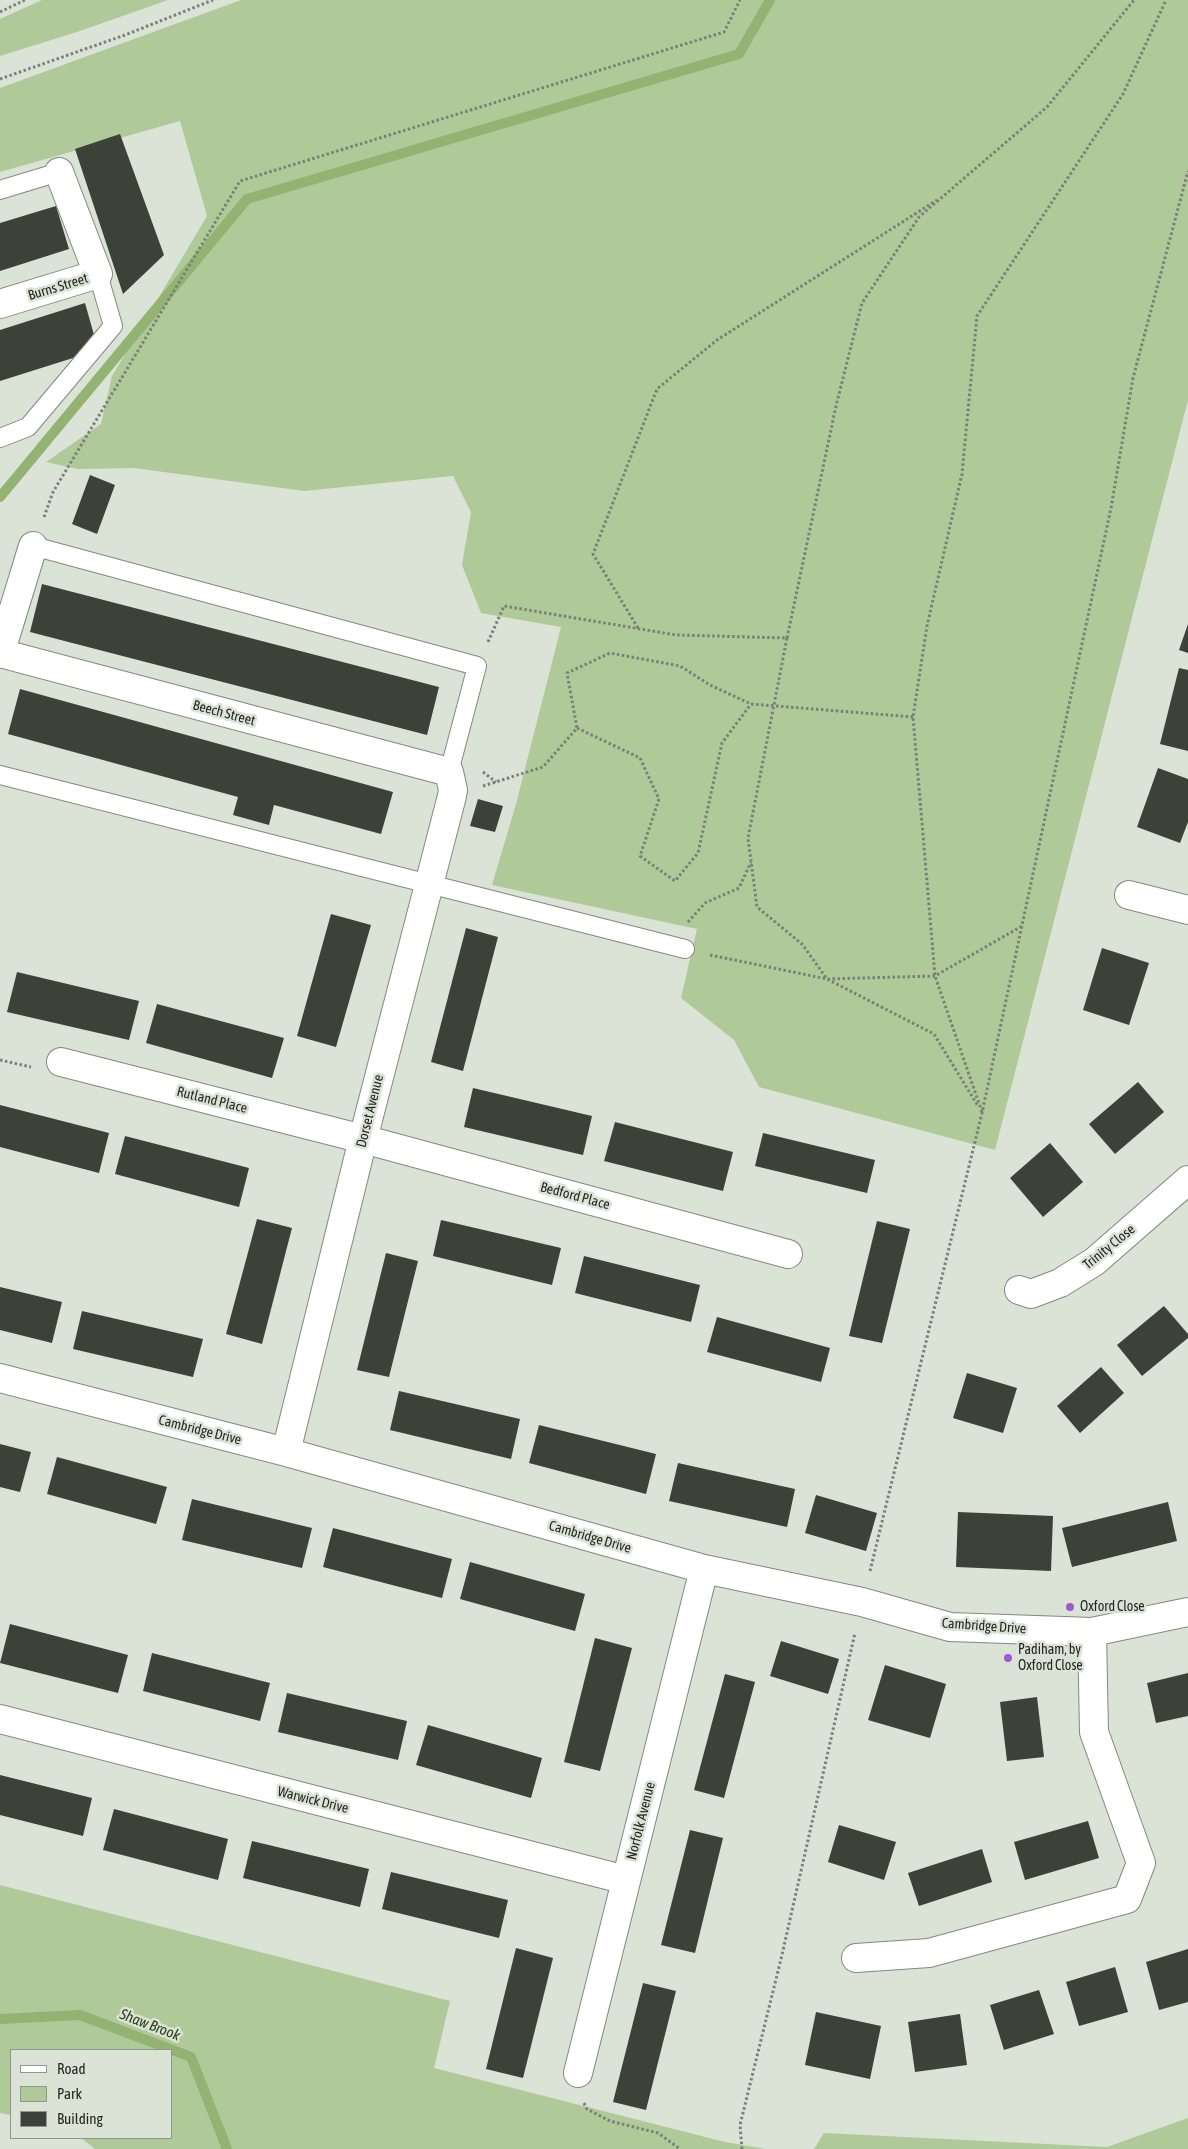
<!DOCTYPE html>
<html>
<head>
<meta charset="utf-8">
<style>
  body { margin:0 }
  #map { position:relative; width:1188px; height:2149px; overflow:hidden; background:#dbe2d6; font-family:"Asap Condensed",sans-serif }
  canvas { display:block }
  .legend { position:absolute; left:10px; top:2049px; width:162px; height:90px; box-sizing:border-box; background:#dbe2d6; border:1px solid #92978e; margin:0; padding:6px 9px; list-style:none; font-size:15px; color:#242622 }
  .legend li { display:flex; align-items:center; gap:10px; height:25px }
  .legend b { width:25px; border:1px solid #92978e }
</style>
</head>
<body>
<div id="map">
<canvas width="1188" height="2149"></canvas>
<ul class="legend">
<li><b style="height:6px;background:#fff"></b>Road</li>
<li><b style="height:14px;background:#b0c999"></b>Park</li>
<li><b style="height:14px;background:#3d4238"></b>Building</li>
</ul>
</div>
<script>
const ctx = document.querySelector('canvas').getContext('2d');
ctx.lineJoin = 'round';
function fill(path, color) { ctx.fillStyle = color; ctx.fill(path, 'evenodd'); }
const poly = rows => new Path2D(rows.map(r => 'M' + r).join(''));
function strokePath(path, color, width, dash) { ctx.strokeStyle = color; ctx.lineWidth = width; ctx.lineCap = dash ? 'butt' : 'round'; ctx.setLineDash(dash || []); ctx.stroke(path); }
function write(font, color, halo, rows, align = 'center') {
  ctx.font = font + ' "Asap Condensed",sans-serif'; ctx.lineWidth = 5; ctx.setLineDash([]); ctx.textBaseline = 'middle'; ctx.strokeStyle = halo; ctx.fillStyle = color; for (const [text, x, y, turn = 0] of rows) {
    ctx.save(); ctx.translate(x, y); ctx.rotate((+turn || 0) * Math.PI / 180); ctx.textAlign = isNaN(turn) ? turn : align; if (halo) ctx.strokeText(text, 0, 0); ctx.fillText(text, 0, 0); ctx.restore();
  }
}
fill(poly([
  [42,0,168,0,80,31,0,56,0,19],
  [241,0,1188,0,1188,400,995,1150,759,1087,734,1040,681,998,697,929,492,885,516,804,561,627,481,613,462,565,471,512,453,476,304,491,134,468,78,469,46,462,101,424,112,376,207,216,180,121,0,172,0,88],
  [0,1885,450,2001,434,2068,725,2142,766,2149,95,2149,81,2138,171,2138,171,2050,11,2050,11,2115,0,2113],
  [1188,2118,1188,2149,814,2149,824,2133,1107,2147]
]), '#b0c999');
strokePath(poly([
  [0,497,247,199,739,54,770,0],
  [0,2019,80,2015,191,2057,227,2149]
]), '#92b372', 10);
fill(poly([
  [120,134,164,255,123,294,75,149],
  [56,206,69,249,0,271,0,223],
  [85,303,94,335,73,358,0,381,0,330],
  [90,475,115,485,97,534,72,524],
  [42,584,439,687,427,735,30,632],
  [1188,624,1188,653,1179,650],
  [1179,668,1188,670,1188,751,1160,744],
  [20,689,393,792,381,834,274,805,269,825,233,815,238,797,8,734],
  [1158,768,1188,779,1188,822,1180,843,1137,827],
  [478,799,503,806,495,832,470,826],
  [331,914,371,925,336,1047,297,1036],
  [466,928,498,937,463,1071,431,1062],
  [1102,948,1149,963,1129,1025,1083,1010],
  [17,972,139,1001,129,1040,7,1012],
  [157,1004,284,1038,272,1078,146,1043],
  [1138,1082,1164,1112,1115,1154,1089,1124],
  [473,1088,592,1116,583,1155,464,1127],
  [0,1105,109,1133,99,1173,0,1147],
  [615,1122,733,1152,723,1191,604,1161],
  [763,1133,875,1160,867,1193,755,1166],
  [125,1136,249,1168,239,1207,115,1174],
  [1050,1143,1083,1182,1043,1217,1010,1178],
  [257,1219,292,1228,262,1344,226,1334],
  [441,1220,561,1248,552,1285,433,1256],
  [877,1221,910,1229,882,1343,849,1336],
  [386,1253,418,1261,389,1377,357,1370],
  [584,1256,700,1285,691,1322,575,1293],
  [0,1287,62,1302,52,1343,0,1330],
  [1164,1306,1188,1334,1188,1338,1142,1376,1117,1345],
  [82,1311,203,1339,193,1377,73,1349],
  [717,1317,830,1348,821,1382,707,1352],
  [1101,1367,1124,1393,1080,1433,1057,1406],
  [967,1373,1017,1388,1003,1433,953,1418],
  [399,1391,520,1419,511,1459,390,1430],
  [539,1425,656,1454,646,1494,529,1463],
  [0,1444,31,1452,20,1492,0,1487],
  [57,1457,167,1487,156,1524,47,1494],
  [678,1463,795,1489,787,1527,669,1501],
  [816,1495,877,1513,866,1551,805,1533],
  [192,1499,312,1528,302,1568,182,1540],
  [1168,1502,1177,1541,1072,1567,1062,1528],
  [958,1512,1053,1516,1051,1571,956,1567],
  [333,1528,452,1559,442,1598,323,1567],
  [470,1562,585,1594,575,1631,460,1599],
  [10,1624,128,1655,118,1693,0,1663],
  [595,1638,632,1648,600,1771,564,1762],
  [781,1641,839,1659,828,1694,770,1676],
  [152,1653,270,1683,260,1721,143,1691],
  [885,1665,946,1684,930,1738,868,1720],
  [1188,1673,1188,1716,1156,1723,1147,1683],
  [725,1674,755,1682,724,1798,694,1790],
  [287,1693,407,1721,398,1760,278,1732],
  [1037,1697,1044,1757,1007,1761,1000,1702],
  [428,1725,542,1758,531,1798,416,1765],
  [0,1775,92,1798,83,1836,0,1815],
  [114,1809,228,1839,218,1880,103,1850],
  [1088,1821,1099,1858,1025,1880,1014,1842],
  [839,1825,896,1842,884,1880,828,1862],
  [690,1830,723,1838,695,1953,661,1945],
  [252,1841,369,1869,360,1907,243,1878],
  [982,1849,992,1882,919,1906,908,1873],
  [391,1872,508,1900,499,1938,382,1909],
  [516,1948,553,1958,523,2078,486,2069],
  [1188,1949,1188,2002,1159,2010,1146,1962],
  [1115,1967,1128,2012,1079,2026,1066,1982],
  [643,1983,676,1991,646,2110,613,2102],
  [1039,1990,1054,2034,1004,2050,990,2005],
  [816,2012,881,2026,870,2079,805,2065],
  [960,2014,967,2065,915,2072,908,2022]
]), '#3d4238');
const service = poly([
  [0,190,59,172],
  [0,438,28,427,113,326,98,274],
  [33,546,477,666,449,772],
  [0,775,685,949]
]);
const minor = poly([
  [0,304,98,274,59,172],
  [0,653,449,772,453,790,452,796,363,1139,286,1452],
  [0,654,33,546],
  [1129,895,1188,910],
  [61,1062,363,1139,788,1254],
  [1019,1290,1031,1294,1060,1283,1094,1262,1188,1180],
  [0,1378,286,1452,704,1569,862,1602,950,1627,1092,1632,1188,1612],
  [0,1719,626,1880],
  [856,1958,929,1953,1127,1899,1141,1863,1094,1732,1092,1632],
  [578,2073,704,1569]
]);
strokePath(service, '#83897e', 20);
strokePath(minor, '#83897e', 30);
strokePath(poly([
  [0,12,25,0],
  [0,79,125,35,213,0],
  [44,517,53,492,240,181,724,32,740,0],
  [638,628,593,554,657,389,717,340,937,200],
  [787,638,836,406,862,303,919,217,1047,107,1134,0],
  [488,642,504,606,676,635,787,638,748,838,757,907,802,944,827,979,935,976,1022,926],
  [577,728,640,758,659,799,640,856,675,881,698,853,722,743,751,704],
  [483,772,496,782],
  [483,786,543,767,577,728,567,673,610,653,680,666,710,685,751,704,913,717],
  [688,922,705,903,739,888,751,862],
  [710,955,827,979,934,1034,978,1106],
  [0,1060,31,1067],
  [982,1112,935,976,913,717,927,626,962,474,977,316,1123,94,1166,0],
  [870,1571,982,1113,1111,508,1133,378,1188,171],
  [584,2103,587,2109,610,2121,658,2133,680,2149],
  [742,2149,740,2125,781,1959,855,1633]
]), '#7b7f78', 3, [2.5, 2.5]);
strokePath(service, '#fff', 18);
strokePath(minor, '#fff', 28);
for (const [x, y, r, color] of [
  [1070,1607,5,"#a059ce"],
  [1008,1658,5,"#a059ce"]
]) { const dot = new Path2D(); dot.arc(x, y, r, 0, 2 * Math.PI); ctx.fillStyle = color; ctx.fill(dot); strokePath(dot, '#dbe2d6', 2); }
write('14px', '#242622', '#dbe2d6', [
  ["Burns Street",58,287,-17],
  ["Beech Street",224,713,15],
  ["Rutland Place",212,1100,14],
  ["Dorset Avenue",370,1111,-76],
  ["Bedford Place",575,1196,15],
  ["Trinity Close",1109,1247,-39],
  ["Cambridge Drive",200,1430,14],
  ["Cambridge Drive",590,1537,16],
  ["Cambridge Drive",984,1626,4],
  ["Warwick Drive",313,1800,14],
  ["Norfolk Avenue",641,1821,-76]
]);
write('14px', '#242622', '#dbe2d6', [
  ["Oxford Close",1080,1607],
  ["Padiham, by",1018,1650],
  ["Oxford Close",1018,1666]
], 'left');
write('italic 15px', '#2c4012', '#dbe2d6', [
  ["Shaw Brook",150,2025,21]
]);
</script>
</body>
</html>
